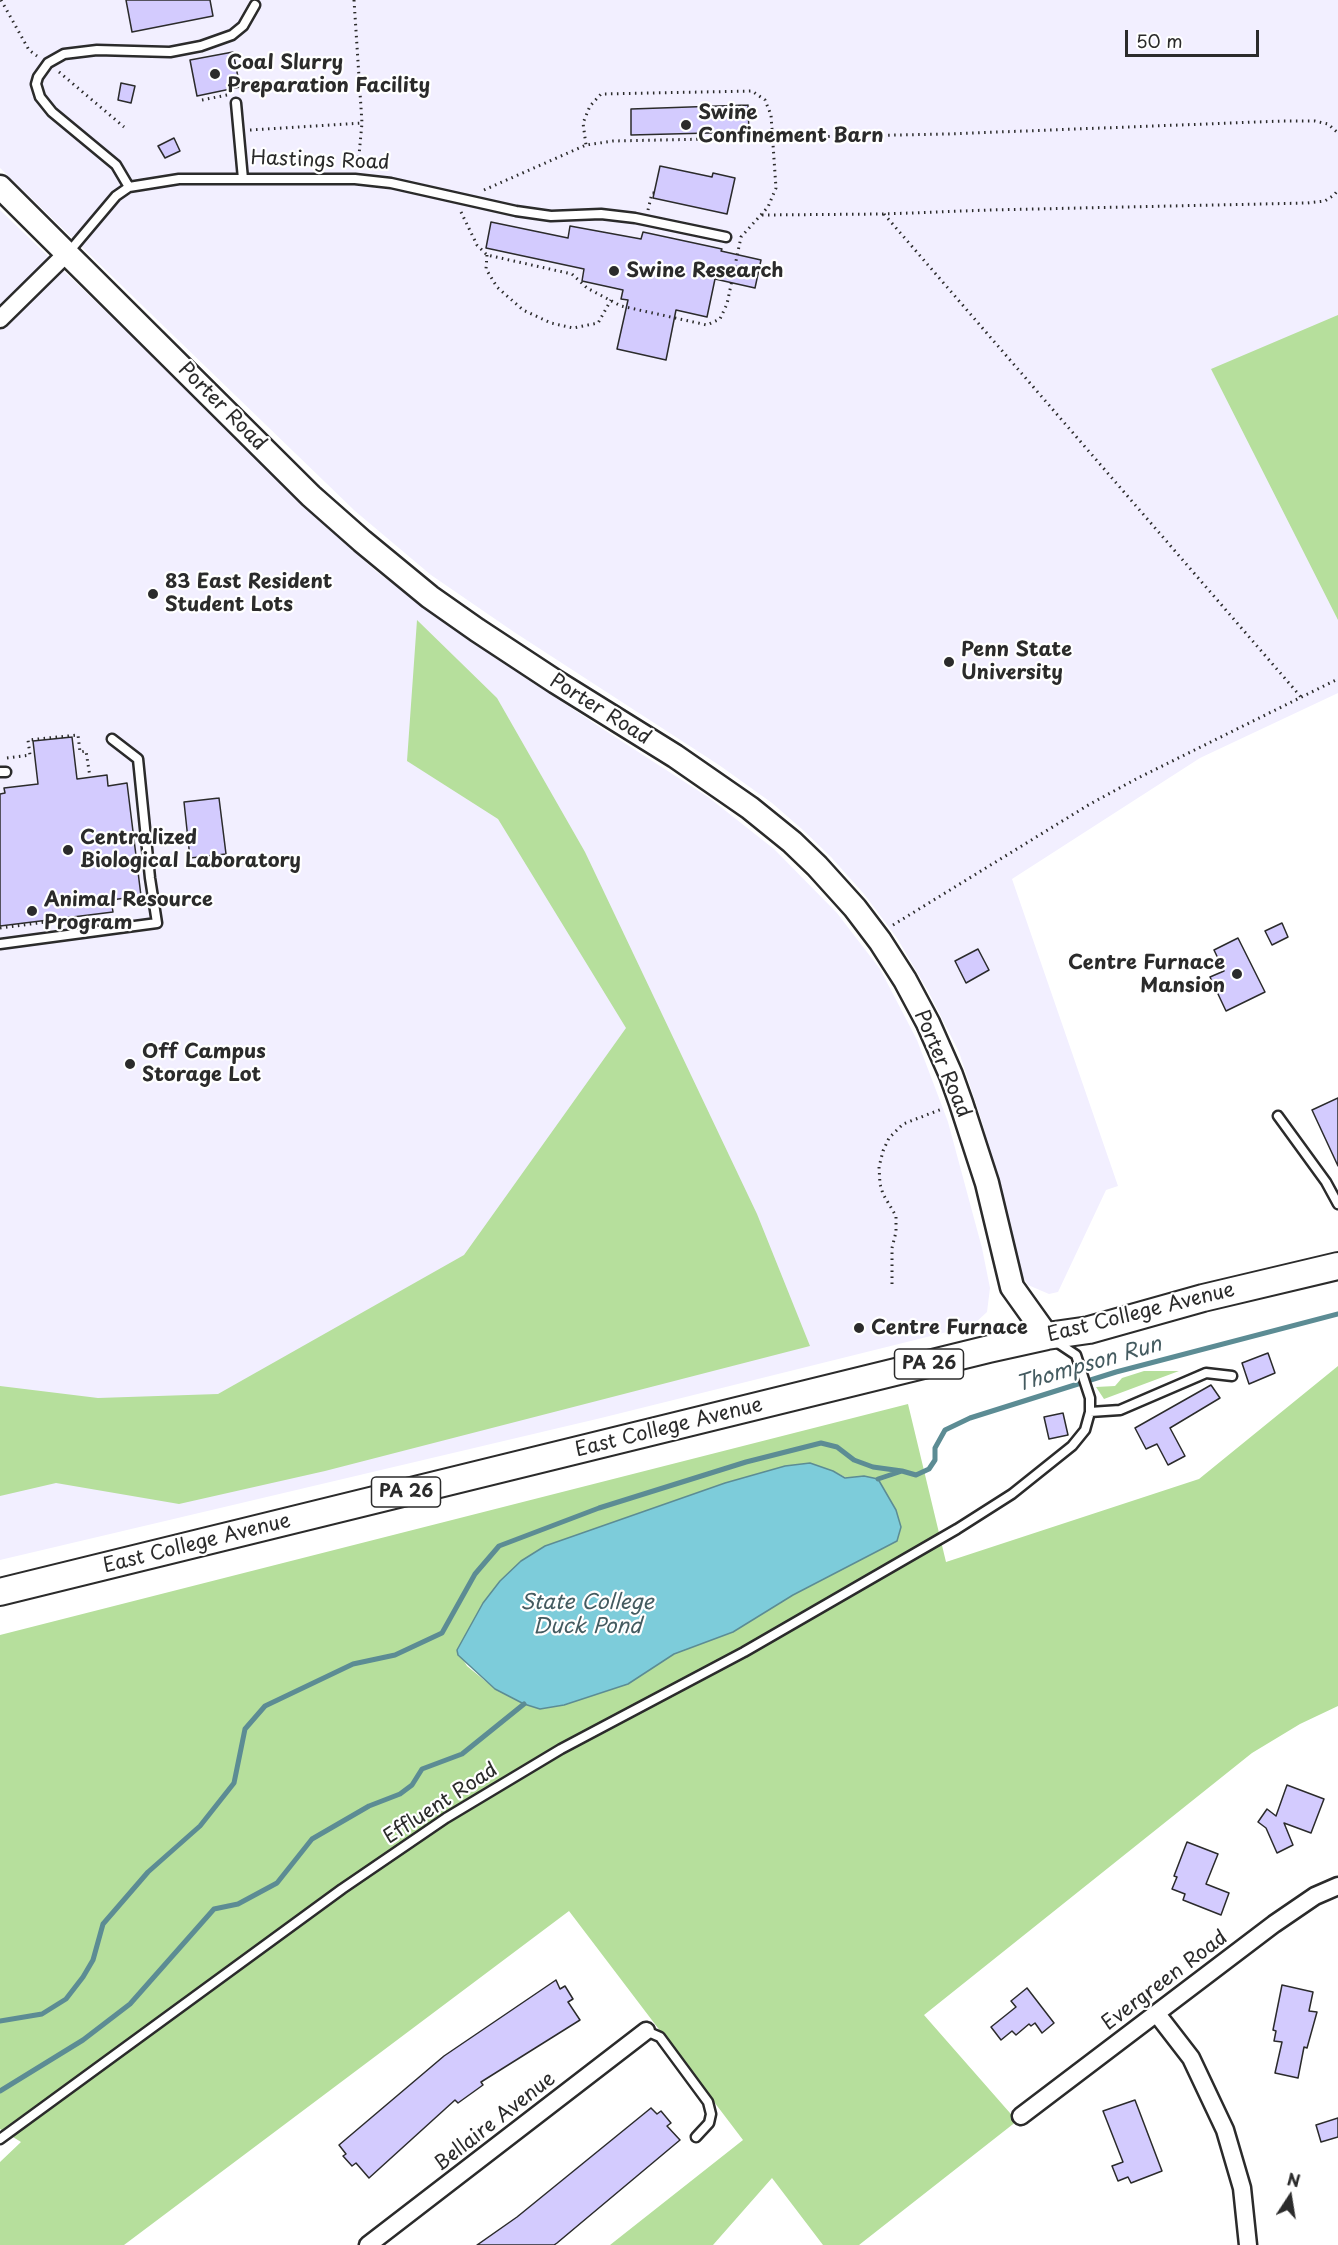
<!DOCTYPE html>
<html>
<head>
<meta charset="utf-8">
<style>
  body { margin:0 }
  #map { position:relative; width:1338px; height:2245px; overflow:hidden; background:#fff; font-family:"Playpen Sans",sans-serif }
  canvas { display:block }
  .north { position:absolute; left:1260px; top:2167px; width:60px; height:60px; -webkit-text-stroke:4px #fff; paint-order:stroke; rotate:12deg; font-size:16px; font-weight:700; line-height:24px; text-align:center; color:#2b2b2b }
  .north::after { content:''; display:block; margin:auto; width:21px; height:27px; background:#2b2b2b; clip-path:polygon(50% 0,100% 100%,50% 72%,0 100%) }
  .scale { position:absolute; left:1125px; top:30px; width:134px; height:27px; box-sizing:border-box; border:3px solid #2b2b2b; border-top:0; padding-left:8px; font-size:18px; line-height:21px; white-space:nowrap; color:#2b2b2b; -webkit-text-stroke:4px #fff; paint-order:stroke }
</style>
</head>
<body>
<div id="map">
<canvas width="1338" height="2245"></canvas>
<div class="north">N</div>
<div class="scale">50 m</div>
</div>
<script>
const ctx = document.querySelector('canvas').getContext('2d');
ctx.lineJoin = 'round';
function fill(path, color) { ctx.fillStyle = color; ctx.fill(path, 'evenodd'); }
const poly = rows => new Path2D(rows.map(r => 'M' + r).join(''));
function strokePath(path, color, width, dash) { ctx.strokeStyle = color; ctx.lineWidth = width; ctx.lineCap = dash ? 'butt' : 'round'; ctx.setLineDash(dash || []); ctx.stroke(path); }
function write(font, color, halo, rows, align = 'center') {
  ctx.font = font + ' "Playpen Sans",sans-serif'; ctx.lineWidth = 4.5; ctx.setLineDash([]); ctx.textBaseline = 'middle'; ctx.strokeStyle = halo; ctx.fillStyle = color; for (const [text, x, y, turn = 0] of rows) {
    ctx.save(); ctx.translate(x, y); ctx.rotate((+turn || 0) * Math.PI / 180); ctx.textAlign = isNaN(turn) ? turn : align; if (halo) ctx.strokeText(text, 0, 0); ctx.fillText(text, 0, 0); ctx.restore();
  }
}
fill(poly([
  [0,0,1338,0,1338,693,1200,758,1012,879,1118,1186,1106,1190,1058,1292,1049,1294,1028,1285,1018,1269,983,1125,959,1052,928,991,897,938,864,894,831,857,803,830,772,803,719,765,514,632,431,575,355,511,0,168],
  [0,210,209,410,314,516,377,572,475,643,595,724,708,797,774,849,837,913,880,969,917,1040,948,1122,982,1248,990,1288,987,1312,974,1324,947,1332,601,1418,0,1560]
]), '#f2efff');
fill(poly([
  [1338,315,1338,620,1211,369],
  [417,620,497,698,585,852,757,1214,810,1346,325,1471,179,1504,56,1483,0,1496,0,1386,98,1398,218,1394,464,1255,626,1028,498,819,407,761],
  [1338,1366,1338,1706,1300,1724,1252,1753,924,2015,1017,2121,859,2245,823,2245,772,2178,713,2245,610,2245,743,2140,569,1911,124,2245,0,2245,0,2162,21,2142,0,2129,0,1635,908,1404,946,1562,1199,1479],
  [833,1471,849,1479,864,1476,897,1541,793,1595,733,1632,674,1654,628,1684,564,1705,540,1709,524,1704,495,1689,467,1666,457,1650,463,1640,577,1535,629,1518],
  [1144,1371,1179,1371,1104,1399,1096,1387,1115,1386,1122,1378]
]), '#b6df9c');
const water = poly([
  [810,1463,833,1471,845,1478,864,1476,878,1479,896,1510,901,1527,897,1541,793,1595,733,1632,674,1654,628,1684,564,1705,540,1709,524,1704,495,1689,458,1655,457,1650,483,1603,500,1581,521,1561,545,1546,725,1483,785,1466,810,1463]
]);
fill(water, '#7dccda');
strokePath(water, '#5c8c94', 1.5);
strokePath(poly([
  [878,1479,902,1471,916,1475,929,1469,935,1460,935,1448,945,1430,970,1418,1116,1372,1338,1314],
  [0,2021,42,2014,66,1999,83,1977,93,1960,103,1924,148,1872,200,1826,234,1783,245,1729,265,1706,353,1664,395,1655,442,1633,475,1574,499,1546,599,1508,746,1462,821,1443,837,1447,854,1460,873,1467,902,1471],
  [0,2091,83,2040,130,2004,214,1909,238,1904,277,1883,312,1839,369,1806,400,1794,412,1785,422,1769,462,1754,524,1704]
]), '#5c8c94', 5);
const building = poly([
  [126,0,210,0,213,16,132,32,126,0],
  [233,52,240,87,197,96,190,60,233,52],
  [121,83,135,86,131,103,118,100,121,83],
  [748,105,749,132,631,135,631,109,748,105],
  [174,138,180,151,165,158,158,146,174,138],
  [660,166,712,177,713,173,735,178,727,214,653,198,660,166],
  [491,222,568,238,570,226,641,239,643,232,722,249,721,251,761,260,755,288,715,279,707,317,676,310,666,360,617,349,628,300,621,299,623,290,582,281,584,269,486,248,491,222],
  [72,737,77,779,107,775,108,786,127,783,141,896,111,900,113,912,0,926,0,794,5,793,4,788,38,784,33,741,72,737],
  [219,798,226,854,190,858,184,802,219,798],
  [1282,923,1288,937,1272,945,1265,931,1282,923],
  [1238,938,1265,992,1226,1011,1210,977,1224,971,1214,950,1238,938],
  [978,949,989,970,966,983,955,961,978,949],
  [1338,1098,1338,1166,1312,1110,1338,1098],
  [1268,1353,1275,1373,1249,1384,1242,1363,1268,1353],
  [1211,1385,1220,1398,1170,1428,1185,1456,1168,1465,1157,1444,1146,1449,1135,1428,1211,1385],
  [1063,1413,1068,1435,1049,1439,1044,1417,1063,1413],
  [1287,1785,1324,1799,1311,1833,1284,1823,1293,1845,1277,1853,1266,1828,1258,1822,1267,1809,1276,1816,1287,1785],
  [1187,1842,1218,1854,1206,1884,1229,1893,1221,1915,1183,1900,1185,1894,1172,1889,1177,1877,1174,1876,1187,1842],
  [556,1980,560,1989,565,1986,573,1999,568,2002,580,2020,481,2082,483,2085,458,2103,455,2100,369,2178,356,2163,352,2166,343,2156,346,2154,339,2145,444,2056,556,1980],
  [1282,1985,1313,1992,1309,2011,1317,2012,1307,2048,1304,2047,1298,2078,1275,2073,1282,2042,1274,2041,1276,2031,1273,2030,1282,1985],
  [1027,1988,1054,2023,1042,2033,1035,2023,1031,2026,1029,2024,1016,2035,1012,2031,1001,2040,991,2027,1016,2007,1011,2001,1027,1988],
  [1135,2100,1162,2171,1131,2183,1128,2177,1118,2181,1112,2166,1123,2162,1103,2111,1135,2100],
  [651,2108,657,2114,661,2111,671,2123,667,2126,680,2140,557,2243,554,2245,477,2245,517,2217,651,2108],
  [1338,2118,1338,2137,1321,2142,1316,2125,1338,2118]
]);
fill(building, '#d3cbfe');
strokePath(building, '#2b2b2b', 1.5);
const lane = poly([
  [236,103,243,179],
  [129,187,116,165,52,112,40,97,36,84,38,77,48,63,64,54,97,50,170,52,201,46,232,35,243,26,255,5],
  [68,253,116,196,129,187,179,179,355,179,391,183,516,211,551,216,601,214,635,218,726,237],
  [0,772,6,772],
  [0,944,157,923,150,878,138,759,112,739],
  [1278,1116,1326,1182,1338,1204],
  [1090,1412,1120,1410,1206,1373,1232,1376],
  [646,2031,660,2037,708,2102,711,2114,709,2123,696,2137],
  [0,2139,342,1889,446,1818,561,1749,744,1652,957,1529,1012,1494,1072,1446,1085,1430,1090,1412,1090,1398,1076,1355,1055,1341]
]);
const street = poly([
  [0,319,67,253],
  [1157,2014,1191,2058,1225,2130,1242,2188,1248,2245],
  [1021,2116,1274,1924,1315,1896,1338,1886],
  [368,2245,646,2031]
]);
const secondary = poly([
  [0,187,311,496,362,541,430,597,477,630,556,682,675,756,750,808,792,842,817,866,855,908,880,941,905,980,928,1023,951,1075,961,1103,987,1183,1012,1287,1047,1336]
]);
const primary = poly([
  [0,1592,989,1349,1047,1336,1089,1330,1203,1298,1338,1266]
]);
strokePath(lane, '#2b2b2b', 13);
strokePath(street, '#2b2b2b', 21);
strokePath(secondary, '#2b2b2b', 27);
strokePath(primary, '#2b2b2b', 30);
strokePath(poly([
  [1,0,29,50,37,56],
  [354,0,362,123,358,166],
  [59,72,124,127],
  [202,100,227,95],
  [250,130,362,123],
  [484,190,586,145,613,141,947,134,1283,121,1315,121,1328,124,1338,133],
  [648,210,652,193,654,193],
  [461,212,477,245,487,255,572,274,587,288,621,306,707,325,720,319,727,304,741,237,768,207,776,188,771,115,765,100,752,91,601,94,590,106,583,123,586,145],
  [884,214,1301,697],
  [762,215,884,214,989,210,1307,203,1325,201,1334,195,1338,190],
  [487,255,486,269,497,287,523,310,551,323,573,328,598,323,611,300],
  [7,758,30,755,28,740,78,735,80,752,86,751,90,777],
  [893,925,1090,804,1138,778,1338,679],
  [0,928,69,919,70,922],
  [892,1284,892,1248,896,1232,896,1216,883,1194,880,1184,879,1167,883,1151,889,1138,903,1124,942,1109]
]), '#2b2b2b', 3, [1.5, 4.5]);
strokePath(lane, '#fff', 8);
strokePath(street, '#fff', 16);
strokePath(secondary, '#fff', 22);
strokePath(primary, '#fff', 26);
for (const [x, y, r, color] of [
  [215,74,6,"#2b2b2b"],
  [686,125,6,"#2b2b2b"],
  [614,271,6,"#2b2b2b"],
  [153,594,6,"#2b2b2b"],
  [949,662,6,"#2b2b2b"],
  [68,850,6,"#2b2b2b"],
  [32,911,6,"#2b2b2b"],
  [1237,974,6,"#2b2b2b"],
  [130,1064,6,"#2b2b2b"],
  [859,1328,6,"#2b2b2b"]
]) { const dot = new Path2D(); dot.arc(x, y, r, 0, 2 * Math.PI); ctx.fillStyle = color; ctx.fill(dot); strokePath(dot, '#fff', 2); }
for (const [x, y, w] of [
  [929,1364,69],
  [406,1492,69]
]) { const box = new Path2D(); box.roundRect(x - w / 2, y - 15, w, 30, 4.5); ctx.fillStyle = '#fff'; ctx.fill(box); strokePath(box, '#2b2b2b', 1.5); }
write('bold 18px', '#2b2b2b', null, [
  ["PA 26",929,1364],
  ["PA 26",406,1492]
]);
write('bold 20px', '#2b2b2b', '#fff', [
  ["Coal Slurry",227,63],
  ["Preparation Facility",227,86],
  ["Swine",698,113],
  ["Confinement Barn",698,136],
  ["Swine Research",626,271],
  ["83 East Resident",165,582],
  ["Student Lots",165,605],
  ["Penn State",961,650],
  ["University",961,673],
  ["Centralized",80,838],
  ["Biological Laboratory",80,861],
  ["Animal Resource",44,900],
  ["Program",44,923],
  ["Centre Furnace",1225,963,"right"],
  ["Mansion",1225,986,"right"],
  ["Off Campus",142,1052],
  ["Storage Lot",142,1075],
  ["Centre Furnace",871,1328]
], 'left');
write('20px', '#2b2b2b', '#fff', [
  ["Hastings Road",320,161,2],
  ["Porter Road",222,407,45],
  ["Porter Road",600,710,32],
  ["Porter Road",942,1064,67],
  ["East College Avenue",1141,1313,-14],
  ["East College Avenue",669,1428,-14],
  ["East College Avenue",197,1544,-14],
  ["Effluent Road",441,1804,-33],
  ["Evergreen Road",1165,1981,-37],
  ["Bellaire Avenue",495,2122,-38]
]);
write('italic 21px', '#445b60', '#fff', [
  ["Thompson Run",1089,1365,-16],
  ["State College",587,1603],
  ["Duck Pond",587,1627]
]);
</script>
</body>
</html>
